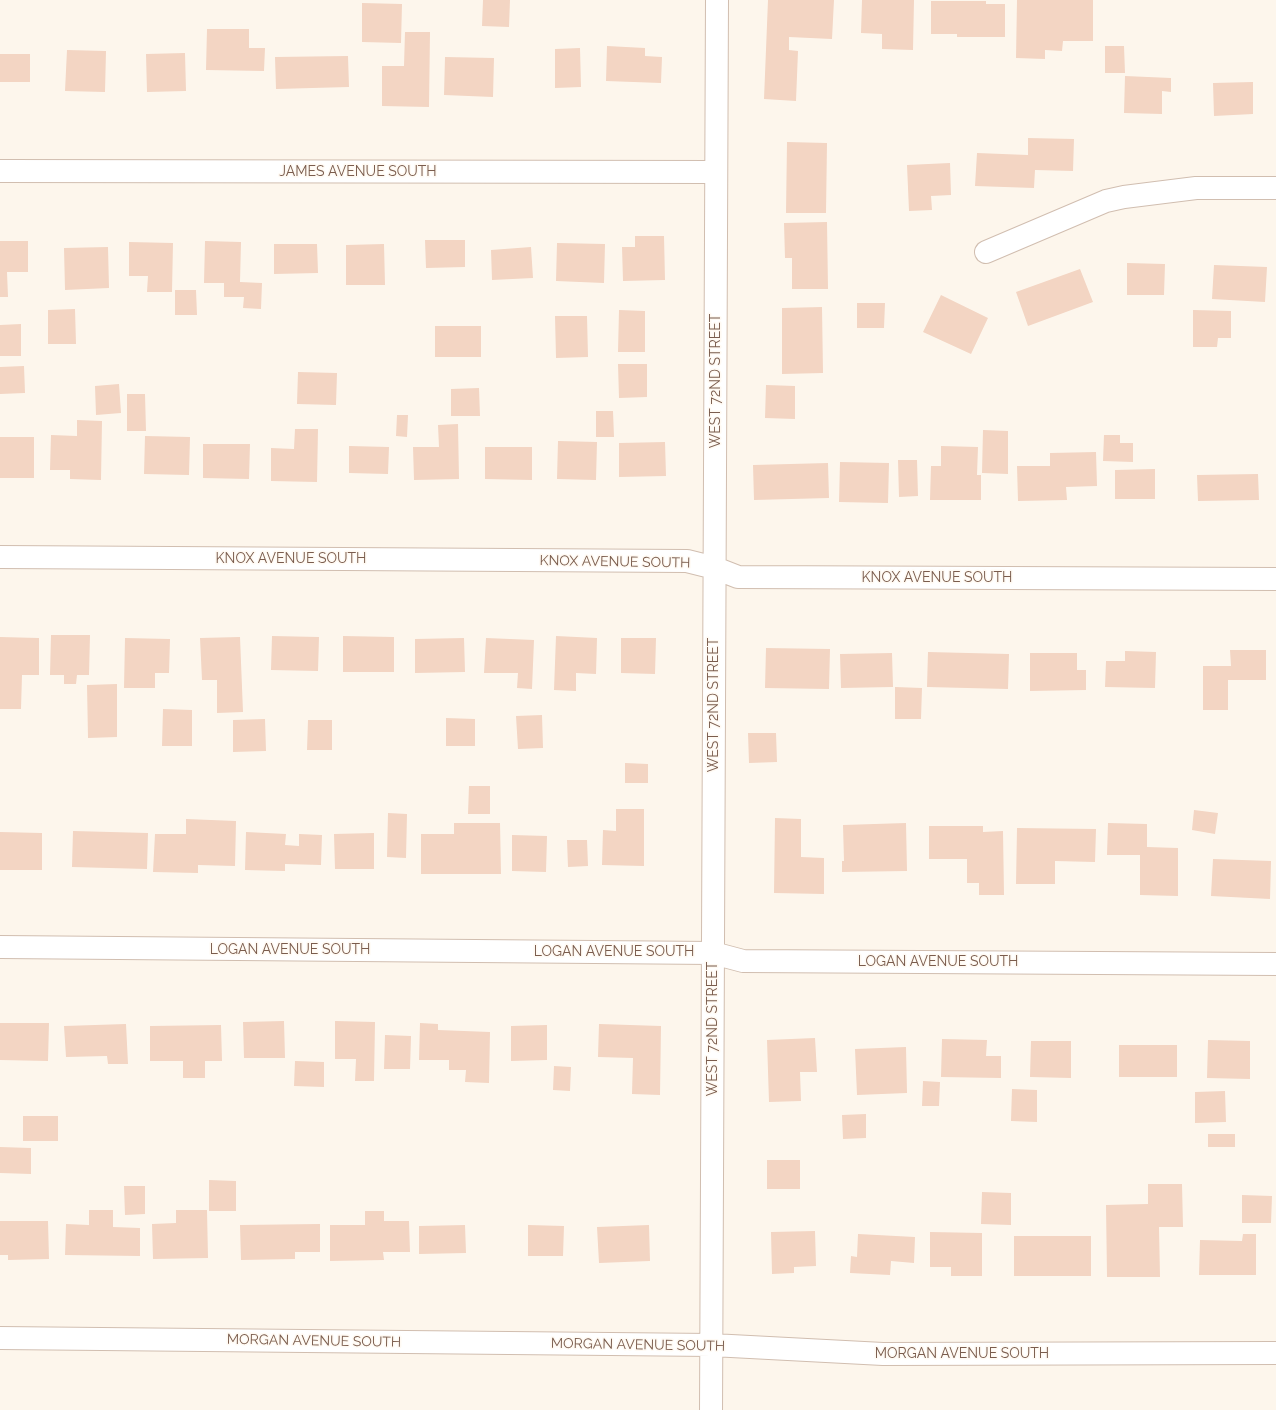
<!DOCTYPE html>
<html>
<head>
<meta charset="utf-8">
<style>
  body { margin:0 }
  canvas { display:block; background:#fdf6ec }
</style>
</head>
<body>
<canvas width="1276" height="1410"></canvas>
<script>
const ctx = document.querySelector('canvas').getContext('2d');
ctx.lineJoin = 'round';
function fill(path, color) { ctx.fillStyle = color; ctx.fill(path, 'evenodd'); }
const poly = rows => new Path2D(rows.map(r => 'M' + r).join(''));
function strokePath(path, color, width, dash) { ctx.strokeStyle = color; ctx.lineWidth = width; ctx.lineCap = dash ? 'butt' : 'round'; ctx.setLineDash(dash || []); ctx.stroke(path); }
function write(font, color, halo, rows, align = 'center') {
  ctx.font = font + ' Raleway,sans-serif'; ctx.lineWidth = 3; ctx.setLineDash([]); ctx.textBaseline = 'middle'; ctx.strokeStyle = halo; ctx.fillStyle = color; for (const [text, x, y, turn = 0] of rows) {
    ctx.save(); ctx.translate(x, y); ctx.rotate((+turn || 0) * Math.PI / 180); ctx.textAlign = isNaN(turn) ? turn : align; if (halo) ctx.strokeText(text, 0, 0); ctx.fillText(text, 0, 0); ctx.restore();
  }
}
fill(poly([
  [483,0,510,0,509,27,482,26],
  [768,0,834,0,832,39,789,37,789,50,798,51,796,101,764,99],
  [862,0,914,0,913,50,882,49,882,34,861,33],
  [1017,0,1093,0,1093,41,1063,41,1062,51,1045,50,1045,59,1016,58],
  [931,1,986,1,986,4,1005,4,1005,37,957,37,957,34,931,34],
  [362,3,402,4,401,43,362,42],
  [207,29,249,29,249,48,265,48,264,71,206,70],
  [405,32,430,32,429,107,382,106,382,66,404,66],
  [607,46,645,48,645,56,662,57,661,83,606,81],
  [1105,46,1124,46,1125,73,1105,73],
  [580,48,581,87,555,88,555,49],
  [67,50,106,51,105,92,65,91],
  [185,53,186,91,147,92,146,54],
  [0,54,30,54,30,82,0,82],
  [348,56,349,87,276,89,275,57],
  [445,57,494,58,493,97,444,95],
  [1125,76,1171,78,1171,92,1162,91,1162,114,1124,113],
  [1253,82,1253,114,1214,116,1213,83],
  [1028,138,1074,139,1073,171,1035,170,1034,188,975,186,977,153,1028,155],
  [787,142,827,143,826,213,786,213],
  [950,163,951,195,931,196,932,210,909,211,907,165],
  [827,222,828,289,792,289,792,258,785,258,784,223],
  [635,236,664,236,665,280,623,281,622,247,635,247],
  [425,240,465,240,465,267,426,268],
  [0,241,28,241,28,272,7,272,8,297,0,297],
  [205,241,241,242,240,282,262,283,261,309,243,308,244,297,224,297,224,283,204,283],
  [129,242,173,243,172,292,147,292,148,276,129,276],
  [557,243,605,244,604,283,556,281],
  [274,244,317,244,318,273,274,274],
  [384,244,385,285,346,285,346,245],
  [108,247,109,288,65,290,64,248],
  [531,247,533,278,492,280,491,250],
  [1127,263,1165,264,1164,295,1127,295],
  [1214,265,1267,267,1265,302,1212,299],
  [1080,269,1093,302,1028,326,1016,292],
  [175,290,196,290,197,315,175,315],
  [941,295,988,318,971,354,923,332],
  [857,303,885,303,884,328,857,328],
  [822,307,823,373,782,374,782,308],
  [75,309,76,344,48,344,48,310],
  [619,310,645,311,645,352,618,352],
  [1193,310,1231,311,1231,338,1218,338,1217,347,1193,347],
  [555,316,587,316,588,357,556,358],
  [21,324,21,356,0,356,0,325],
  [435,326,481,326,481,357,435,357],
  [618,364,647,364,647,397,619,398],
  [24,366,25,393,0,394,0,367],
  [298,372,337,373,336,405,297,404],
  [119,384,121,413,96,415,95,386],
  [766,385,795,386,795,419,765,418],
  [479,388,480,416,451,416,451,389],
  [127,394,145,394,146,431,127,431],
  [596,411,613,411,614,437,596,437],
  [397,415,408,415,407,437,396,436],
  [77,420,102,421,101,480,70,479,70,470,50,470,51,435,77,436],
  [458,424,459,479,414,480,413,447,439,447,438,425],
  [295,429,318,429,317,482,271,481,271,448,294,449],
  [983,430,1008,431,1008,474,982,473],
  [1104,435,1120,435,1120,443,1133,443,1133,462,1103,461],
  [145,436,190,437,189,475,144,474],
  [0,437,34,437,34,478,0,478],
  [558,441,597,442,596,480,557,479],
  [665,442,666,476,619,477,619,443],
  [203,444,250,444,249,479,203,478],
  [349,446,389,447,388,474,349,473],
  [941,446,978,447,977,475,981,475,981,500,930,500,931,466,941,466],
  [485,447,532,447,532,480,485,479],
  [1096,452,1097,486,1066,487,1067,500,1018,501,1017,466,1050,466,1050,453],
  [898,460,917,460,918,496,899,497],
  [840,462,889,463,888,503,839,502],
  [828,463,829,498,754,500,753,465],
  [1155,469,1155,499,1115,499,1115,470],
  [1258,474,1259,500,1198,501,1197,475],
  [51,635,90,635,89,675,77,675,76,684,64,684,64,675,50,675],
  [272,636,319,637,318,671,271,670],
  [343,636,394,637,394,672,343,672],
  [556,636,597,638,596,674,576,673,576,691,554,690],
  [0,637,39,638,39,675,22,675,21,709,0,709],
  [240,637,243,712,217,713,217,680,202,680,200,638],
  [125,638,170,639,169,673,155,673,155,688,124,688],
  [464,638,465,672,415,673,415,639],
  [486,638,534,640,532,689,517,688,518,673,484,673],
  [621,638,656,638,655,674,621,673],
  [766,648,830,649,829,689,765,688],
  [1230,650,1266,650,1266,680,1228,680,1228,710,1203,710,1203,666,1231,666],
  [1125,651,1156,652,1155,688,1105,687,1106,661,1125,661],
  [928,652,1009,654,1008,689,927,687],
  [892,653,893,687,841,688,840,654],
  [1030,653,1077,653,1077,670,1086,670,1086,690,1030,691],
  [117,684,117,737,88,738,87,685],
  [895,687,922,688,921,719,895,719],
  [163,709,192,710,192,746,162,746],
  [542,715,543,748,518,749,516,716],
  [446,718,475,719,475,746,446,746],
  [265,719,266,751,233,752,233,720],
  [308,720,332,720,332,750,307,750],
  [748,733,776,733,777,762,749,763],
  [625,763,648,764,648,783,625,783],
  [469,786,490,786,490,814,468,814],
  [616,809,644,809,644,866,602,865,603,830,616,831],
  [1194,810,1218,813,1215,834,1192,830],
  [388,813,407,814,406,858,387,857],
  [775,818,801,819,801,857,824,858,824,894,774,893],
  [186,819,236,821,235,866,198,865,198,873,153,872,155,834,186,834],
  [454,823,500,823,501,874,421,874,421,834,454,834],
  [906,823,907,871,842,872,842,861,844,861,843,825],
  [1108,823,1147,824,1147,847,1178,848,1178,896,1140,895,1140,855,1107,855],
  [929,826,983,826,983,832,1003,831,1004,895,979,895,979,883,967,883,967,859,929,859],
  [1017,828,1096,829,1095,862,1055,861,1055,884,1016,884],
  [73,831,148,833,147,869,72,867],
  [0,832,42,833,42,870,0,870],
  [246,832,286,834,285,845,299,846,299,834,322,835,321,865,285,864,285,871,245,870],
  [374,833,374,869,335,869,334,834],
  [512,835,547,836,546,872,512,871],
  [567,840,587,840,588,866,568,867],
  [1213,859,1271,861,1270,899,1211,896],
  [284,1021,285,1058,244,1058,243,1022],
  [335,1021,375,1022,374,1081,355,1081,356,1059,335,1059],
  [0,1023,49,1023,48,1061,0,1060],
  [420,1023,438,1024,438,1030,490,1032,489,1083,465,1082,466,1070,449,1070,449,1060,419,1060],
  [126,1024,128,1064,108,1064,107,1056,66,1057,64,1026],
  [599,1024,661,1026,660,1095,632,1094,633,1058,598,1057],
  [221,1025,222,1061,205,1061,205,1078,183,1078,183,1061,150,1061,150,1026],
  [547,1025,547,1060,511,1061,511,1026],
  [385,1035,411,1036,410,1069,384,1069],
  [815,1038,817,1072,800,1072,801,1101,769,1102,767,1040],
  [942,1039,987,1040,986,1056,1001,1056,1001,1078,941,1077],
  [1208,1040,1250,1041,1250,1079,1207,1078],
  [1031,1041,1071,1041,1071,1078,1030,1077],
  [1119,1045,1177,1045,1177,1077,1119,1077],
  [906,1047,907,1093,857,1095,855,1049],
  [295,1061,324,1062,324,1087,294,1086],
  [554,1066,571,1067,570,1091,553,1090],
  [923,1081,940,1082,939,1106,922,1106],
  [1012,1089,1037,1090,1037,1122,1011,1121],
  [1225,1091,1226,1122,1195,1123,1195,1092],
  [866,1114,866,1138,843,1139,842,1115],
  [23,1116,58,1116,58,1141,23,1141],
  [1208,1134,1235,1134,1235,1147,1208,1147],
  [0,1147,31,1148,31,1174,0,1173],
  [767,1160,800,1160,800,1189,767,1189],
  [209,1180,236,1181,236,1211,209,1211],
  [1148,1184,1182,1184,1183,1227,1159,1227,1160,1277,1107,1277,1106,1205,1148,1204],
  [124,1186,145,1186,145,1214,125,1215],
  [982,1192,1011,1193,1011,1225,981,1224],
  [1242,1195,1272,1196,1271,1223,1242,1223],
  [89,1210,113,1210,113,1227,140,1228,140,1256,65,1255,66,1224,89,1225],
  [176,1210,207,1210,208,1258,153,1259,152,1224,176,1223],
  [365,1211,384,1211,384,1221,409,1221,410,1252,383,1252,384,1260,330,1261,330,1225,365,1225],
  [0,1221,48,1221,49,1259,8,1260,8,1255,0,1255],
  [320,1224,320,1252,295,1252,295,1259,241,1260,240,1225],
  [465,1225,466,1253,419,1254,419,1226],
  [528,1225,564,1226,563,1256,528,1256],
  [649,1225,650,1261,599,1263,597,1227],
  [815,1231,816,1266,794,1267,794,1273,772,1274,771,1232],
  [930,1232,982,1233,982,1276,951,1276,951,1267,930,1267],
  [858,1234,915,1237,914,1263,891,1261,890,1275,850,1273,851,1256,857,1257],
  [1243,1234,1256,1234,1256,1275,1199,1275,1200,1240,1242,1241],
  [1014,1236,1091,1236,1091,1276,1014,1276]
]), '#f3d5c3');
const street = poly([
  [0,171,716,172],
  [986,252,1106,201,1124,197,1196,188,1276,188],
  [0,557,687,561,715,568,738,577,1276,579],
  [0,947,713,953,743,961,1276,964],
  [0,1338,712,1345,883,1354,1276,1353],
  [711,1410,717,0]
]);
strokePath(street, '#d1beb0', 24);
strokePath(street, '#fff', 22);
write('14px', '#7a5c4d', '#fffaf3', [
  ["JAMES AVENUE SOUTH",358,172],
  ["WEST 72ND STREET",716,381,-90],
  ["KNOX AVENUE SOUTH",291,559],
  ["KNOX AVENUE SOUTH",615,562,1],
  ["KNOX AVENUE SOUTH",937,578],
  ["WEST 72ND STREET",714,705,-90],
  ["LOGAN AVENUE SOUTH",290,950],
  ["LOGAN AVENUE SOUTH",614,952],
  ["LOGAN AVENUE SOUTH",938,962],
  ["WEST 72ND STREET",713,1029,-90],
  ["MORGAN AVENUE SOUTH",314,1341,1],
  ["MORGAN AVENUE SOUTH",638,1345,1],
  ["MORGAN AVENUE SOUTH",962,1354]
]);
</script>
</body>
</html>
